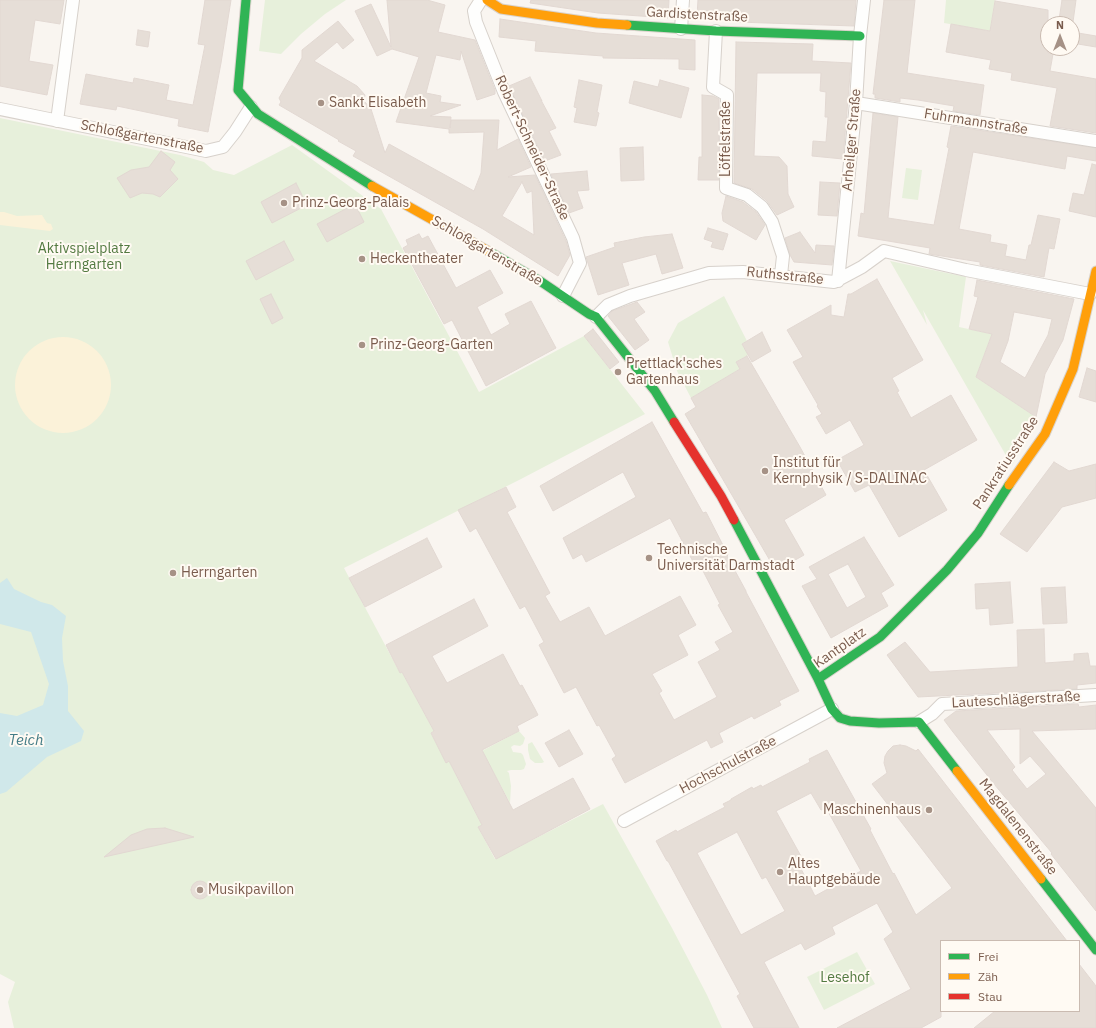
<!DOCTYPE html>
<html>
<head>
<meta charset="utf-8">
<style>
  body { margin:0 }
  #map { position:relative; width:1096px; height:1028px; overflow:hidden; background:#f9f5f0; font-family:"IBM Plex Sans",sans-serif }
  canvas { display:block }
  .legend { position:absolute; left:940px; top:940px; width:140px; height:72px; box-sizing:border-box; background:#fffaf3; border:1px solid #cabbb1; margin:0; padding:5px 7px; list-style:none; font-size:12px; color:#7a5c4d }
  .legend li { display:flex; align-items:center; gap:8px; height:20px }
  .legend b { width:20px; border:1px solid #cabbb1 }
  .north { position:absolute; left:1040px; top:16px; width:40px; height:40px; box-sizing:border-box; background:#fffaf3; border:1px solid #cabbb1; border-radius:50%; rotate:0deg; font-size:11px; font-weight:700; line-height:16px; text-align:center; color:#7a5c4d }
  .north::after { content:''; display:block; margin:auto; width:14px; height:18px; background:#a69286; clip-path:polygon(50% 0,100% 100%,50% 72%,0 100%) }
</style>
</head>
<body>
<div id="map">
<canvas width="1096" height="1028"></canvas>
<ul class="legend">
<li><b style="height:5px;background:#30b455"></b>Frei</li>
<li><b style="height:5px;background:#ff9f0a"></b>Zäh</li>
<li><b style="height:5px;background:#e5322d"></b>Stau</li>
</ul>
<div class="north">N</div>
</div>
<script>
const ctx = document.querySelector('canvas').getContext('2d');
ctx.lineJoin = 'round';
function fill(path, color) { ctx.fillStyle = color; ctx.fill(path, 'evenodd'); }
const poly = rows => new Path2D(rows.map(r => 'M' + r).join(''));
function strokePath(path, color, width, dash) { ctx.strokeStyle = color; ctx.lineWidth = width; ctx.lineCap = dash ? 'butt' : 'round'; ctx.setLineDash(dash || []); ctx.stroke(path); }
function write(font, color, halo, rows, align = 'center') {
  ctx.font = font + ' "IBM Plex Sans",sans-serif'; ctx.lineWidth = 4; ctx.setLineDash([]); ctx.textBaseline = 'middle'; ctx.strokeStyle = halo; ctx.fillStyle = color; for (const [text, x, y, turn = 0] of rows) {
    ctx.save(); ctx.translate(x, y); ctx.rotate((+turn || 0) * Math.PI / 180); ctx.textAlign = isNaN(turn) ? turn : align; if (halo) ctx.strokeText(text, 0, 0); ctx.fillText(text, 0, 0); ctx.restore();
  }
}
fill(poly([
  [265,0,346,0,325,14,301,34,281,54,259,51],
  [946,0,995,0,990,31,944,23],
  [0,118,180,155,204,162,213,170,234,175,292,145,381,209,479,392,584,336,645,414,521,479,344,568,400,673,402,672,434,731,431,733,446,762,449,761,482,825,478,827,495,859,603,804,672,928,707,995,722,1028,14,1028,8,1002,15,982,0,974],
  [906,168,922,170,918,200,902,198],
  [890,261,966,277,959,327,992,334,976,377,1036,417,1012,466,923,310,927,325],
  [724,296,747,341,742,344,748,354,747,356,736,362,740,369,691,398,677,371,668,342,678,323],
  [519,731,525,738,523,744,520,746,514,745,511,747,513,752,521,753,523,755,526,764,524,769,521,770,511,770,507,771,509,773,511,786,510,803,482,751],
  [532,742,544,762,542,763,535,763,530,759,528,750,528,744],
  [857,952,875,984,824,1010,807,977]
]), '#e7f0db');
fill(poly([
  [0,212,4,212,17,216,42,215,47,223,51,224,53,229,50,231,0,225],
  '15 385a48 48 0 1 1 96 0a48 48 0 1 1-96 0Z'
]), '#fbf2d9');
fill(poly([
  [7,578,14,589,41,602,52,605,66,616,62,638,63,661,68,686,68,711,84,731,81,741,47,757,6,792,0,794,0,713,17,716,43,705,49,684,31,632,0,624,0,583]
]), '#d0e8ea');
const building = poly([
  [0,0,64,0,60,24,35,20,29,61,53,65,47,95,0,86,0,0],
  [205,0,231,0,221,63,208,132,178,126,179,119,117,106,116,110,80,104,86,74,133,83,134,78,169,85,166,100,193,105,205,45,198,44,205,0],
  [387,0,427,0,445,5,438,32,475,40,495,90,495,94,477,100,461,51,460,60,436,55,426,93,441,96,440,102,461,105,430,116,451,117,450,128,451,120,499,120,497,150,518,139,531,167,508,177,535,175,566,241,570,255,558,276,483,229,353,156,356,151,338,141,339,140,279,105,281,102,279,98,302,58,302,50,338,21,354,40,343,49,337,42,314,61,357,86,365,95,364,101,371,109,385,153,389,144,474,191,481,173,484,132,449,133,449,129,396,122,419,57,392,49,377,56,355,11,371,4,391,47,387,0],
  [522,182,527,193,532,191,534,235,502,216,522,182],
  [531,0,669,0,668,18,598,13,530,3,531,0],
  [698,0,856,0,854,26,737,22,737,19,697,16,698,0],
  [884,0,915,0,907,73,984,85,980,115,953,111,954,106,918,100,900,98,900,102,875,98,875,94,873,94,884,0],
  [1062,0,1076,0,1073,22,1059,20,1062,0],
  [995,1,1048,10,1048,53,1053,54,1050,71,1096,79,1096,133,1050,126,1057,88,1011,80,1012,73,989,69,991,60,946,52,951,24,990,31,995,1],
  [500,19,596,33,695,40,695,70,679,69,679,59,603,58,603,56,535,51,536,41,499,37,500,19],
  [138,30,150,32,148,47,136,45,138,30],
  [1072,32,1096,36,1096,47,1072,43,1072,32],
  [736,42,813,44,812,61,851,63,843,159,812,156,813,141,826,142,828,117,825,117,826,92,820,91,821,73,757,73,754,156,779,157,787,166,788,194,794,207,777,215,767,201,752,189,734,183,736,42],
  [530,77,542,101,541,100,556,128,549,131,561,155,545,161,509,86,530,77],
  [579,80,602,85,597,112,599,113,596,126,574,122,577,108,574,107,579,80],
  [660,80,689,88,681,118,629,103,634,81,658,87,660,80],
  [702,95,713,96,719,99,719,180,698,180,699,157,702,157,702,95],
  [873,113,898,117,888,218,934,225,949,148,947,147,951,126,1096,148,1096,161,1067,156,1065,169,973,152,959,229,991,235,990,242,1007,245,1005,256,1026,260,1029,245,1031,245,1038,215,1060,219,1054,249,1049,248,1044,277,980,265,980,262,929,254,930,248,858,236,861,213,864,214,873,113],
  [643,147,644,180,621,181,620,148,643,147],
  [161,151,175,162,170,170,178,179,160,197,153,194,142,193,130,198,117,178,131,170,149,167,161,151],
  [1092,164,1096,165,1096,217,1069,211,1073,193,1084,195,1092,164],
  [587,171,589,190,577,191,583,208,569,213,551,174,587,171],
  [820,182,840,183,837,216,818,215,820,182],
  [296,183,307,205,272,223,261,202,296,183],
  [726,196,743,202,756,212,765,225,756,240,723,221,722,213,726,196],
  [355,204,364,222,327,242,317,224,355,204],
  [708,228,728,234,723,250,711,247,713,242,704,239,708,228],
  [800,232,815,253,816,245,834,246,832,265,794,262,790,255,785,238,800,232],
  [419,234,422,239,428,236,456,288,490,270,503,293,477,307,491,335,510,324,505,314,531,301,556,348,486,386,452,320,444,324,403,248,408,245,406,240,419,234],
  [672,234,683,268,662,274,656,254,622,263,629,285,598,295,586,257,615,247,614,243,644,237,672,234],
  [284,241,294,260,256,280,246,261,284,241],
  [877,279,923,360,892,378,899,391,897,392,911,418,951,395,977,440,924,470,947,510,899,537,869,485,855,492,837,460,864,445,850,420,826,434,816,417,822,414,817,406,818,405,793,362,803,357,787,330,831,305,831,315,844,317,848,294,851,294,877,279],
  [977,280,1074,299,1063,340,1045,374,1036,417,976,377,992,334,969,329,978,297,974,296,977,280],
  [1014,312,1052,319,1048,335,1025,378,1000,362,1008,341,1014,312],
  [271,294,283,318,272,324,260,299,271,294],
  [637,302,645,312,634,319,649,340,635,350,608,316,612,311,637,302],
  [593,329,619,362,610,369,584,336,593,329],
  [762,332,771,351,752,362,742,344,762,332],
  [747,356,800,447,826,495,784,520,804,555,776,571,685,414,696,407,691,398,740,369,736,362,747,356],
  [1087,368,1096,371,1096,402,1079,397,1087,368],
  [652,422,703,513,706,512,728,555,727,556,746,591,746,592,799,691,779,701,781,705,754,719,752,716,719,733,723,742,711,748,707,740,625,783,612,759,616,756,599,725,597,726,576,687,564,693,539,645,544,642,525,606,520,609,476,528,470,532,458,510,506,487,516,507,507,512,550,593,545,596,560,622,589,607,605,636,680,596,696,625,678,635,688,655,652,674,662,691,659,693,674,720,717,697,698,662,720,650,715,642,733,632,718,605,720,604,702,569,698,571,670,518,586,562,582,554,573,559,563,538,636,497,623,472,553,511,540,486,652,422],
  [1054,462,1069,471,1096,464,1096,498,1062,507,1027,552,1000,534,1054,462],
  [864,537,894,585,881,593,888,606,831,638,802,586,817,579,809,567,864,537],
  [848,564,866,597,847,608,828,574,848,564],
  [427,538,442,567,365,607,349,578,427,538],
  [1010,582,1013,623,990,625,989,608,976,609,975,584,1010,582],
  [1065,587,1067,623,1043,624,1041,588,1065,587],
  [474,599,488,626,432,656,447,683,503,654,520,686,522,685,535,709,538,715,517,726,519,731,482,750,513,810,573,778,590,809,496,859,478,827,482,825,449,761,446,763,431,733,434,731,402,672,400,673,386,645,474,599],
  [1044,629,1045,663,1074,661,1074,654,1088,653,1090,666,1096,666,1096,683,1077,685,1077,689,918,697,887,655,905,642,930,672,1018,667,1017,630,1044,629],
  [1078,704,1079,707,1096,705,1096,729,1032,731,1096,808,1096,911,1051,854,1052,853,994,784,953,732,944,720,956,711,1078,704],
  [1020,729,1020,764,1030,756,1046,774,1027,789,1012,770,1015,767,987,730,1020,729],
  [569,730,583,754,559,767,545,743,569,730],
  [900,745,906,746,916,751,918,749,1067,941,941,941,941,1017,921,1028,837,1028,911,989,884,939,893,932,877,903,832,927,835,934,805,950,801,943,764,962,799,1028,754,1028,737,996,740,994,668,861,667,861,656,841,676,830,677,832,725,807,723,804,731,800,731,799,752,787,753,789,761,785,762,787,810,762,809,759,827,750,871,829,870,830,893,874,894,873,916,915,952,888,872,784,887,773,884,763,885,756,888,751,893,746,900,745],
  [811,793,821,810,826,808,861,871,815,896,797,861,802,858,776,811,811,793],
  [737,832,762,879,766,877,785,911,741,935,697,853,737,832],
  [165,828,194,837,104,857,131,835,147,829,165,828],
  '191 890a9 9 0 1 1 18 0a9 9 0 1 1-18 0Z',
  [1079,964,1096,986,1096,1028,974,1028,995,1011,1079,1011,1079,964]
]);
fill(building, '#e6ded7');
strokePath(building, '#e2d8d2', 1);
const street = poly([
  [481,0,474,11,476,22,504,92,573,238,580,263,563,296],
  [681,29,683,0],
  [716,31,713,87,727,95,726,188,747,195,762,207,772,222,783,256,781,275],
  [856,103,1096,141],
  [0,109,206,151,223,147,235,132,251,107],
  [57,121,73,0],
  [838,281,856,103,860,36,864,0],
  [596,317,608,305,630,296,709,273,743,272,834,282,862,267,884,251,966,270,1090,294],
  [919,722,932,714,942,704,1096,695],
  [624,821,832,709]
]);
const fast = poly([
  [246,0,238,90,258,114,372,186],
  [627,25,716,31,860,36],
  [490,252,540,281,589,314,596,317,655,391,674,422],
  [734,520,818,679],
  [957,771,919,722,879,723,850,721,840,718,832,709,818,679,880,637,947,570,978,533,1009,485],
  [1041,879,1096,950]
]);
const slow = poly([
  [487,0,501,9,597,23,627,25],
  [372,186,490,252],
  [1009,485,1045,434,1073,369,1096,271],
  [957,771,1041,879]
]);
const jam = poly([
  [674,422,721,496,734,520]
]);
strokePath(street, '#d7d1cb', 14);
strokePath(fast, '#d9d2cb', 11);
strokePath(slow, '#d9d2cb', 11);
strokePath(jam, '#d9d2cb', 11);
strokePath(street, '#fefefd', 12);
strokePath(fast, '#30b455', 9);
strokePath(slow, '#ff9f0a', 9);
strokePath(jam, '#e5322d', 9);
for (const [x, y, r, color] of [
  [321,103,4,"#a69286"],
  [284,203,4,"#a69286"],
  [362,259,4,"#a69286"],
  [362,345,4,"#a69286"],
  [618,372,4,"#a69286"],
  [765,471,4,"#a69286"],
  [649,558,4,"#a69286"],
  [173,573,4,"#a69286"],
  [929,810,4,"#a69286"],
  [780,872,4,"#a69286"],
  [200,890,4,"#a69286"]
]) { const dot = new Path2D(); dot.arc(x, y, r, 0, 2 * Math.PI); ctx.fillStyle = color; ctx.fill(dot); strokePath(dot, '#fffaf3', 1.5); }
write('14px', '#7a5c4d', '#fffaf3', [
  ["Gardistenstraße",697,15,3],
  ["Fuhrmannstraße",976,122,9],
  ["Schloßgartenstraße",142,137,11],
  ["Löffelstraße",726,139,-90],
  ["Arheilger Straße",852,140,-85],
  ["Robert-Schneider-Straße",532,148,65],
  ["Schloßgartenstraße",487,251,30],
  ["Ruthsstraße",785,276,6],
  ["Pankratiusstraße",1006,463,-57],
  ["Kantplatz",840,648,-35],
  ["Lauteschlägerstraße",1016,700,-3],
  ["Hochschulstraße",728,765,-28],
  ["Magdalenenstraße",1018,827,52]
]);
write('14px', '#7a5c4d', '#fffaf3', [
  ["Sankt Elisabeth",329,103],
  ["Prinz-Georg-Palais",292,203],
  ["Heckentheater",370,259],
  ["Prinz-Georg-Garten",370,345],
  ["Prettlack'sches",626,364],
  ["Gartenhaus",626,380],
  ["Institut für",773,463],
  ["Kernphysik / S-DALINAC",773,479],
  ["Technische",657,550],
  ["Universität Darmstadt",657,566],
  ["Herrngarten",181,573],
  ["Maschinenhaus",921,810,"right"],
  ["Altes",788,864],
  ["Hauptgebäude",788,880],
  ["Musikpavillon",208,890]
], 'left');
write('14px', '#537a41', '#fffaf3', [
  ["Aktivspielplatz",84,249],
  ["Herrngarten",84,265],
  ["Lesehof",845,978]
]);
write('italic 15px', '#437c86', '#fffaf3', [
  ["Teich",26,741]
]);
</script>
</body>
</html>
